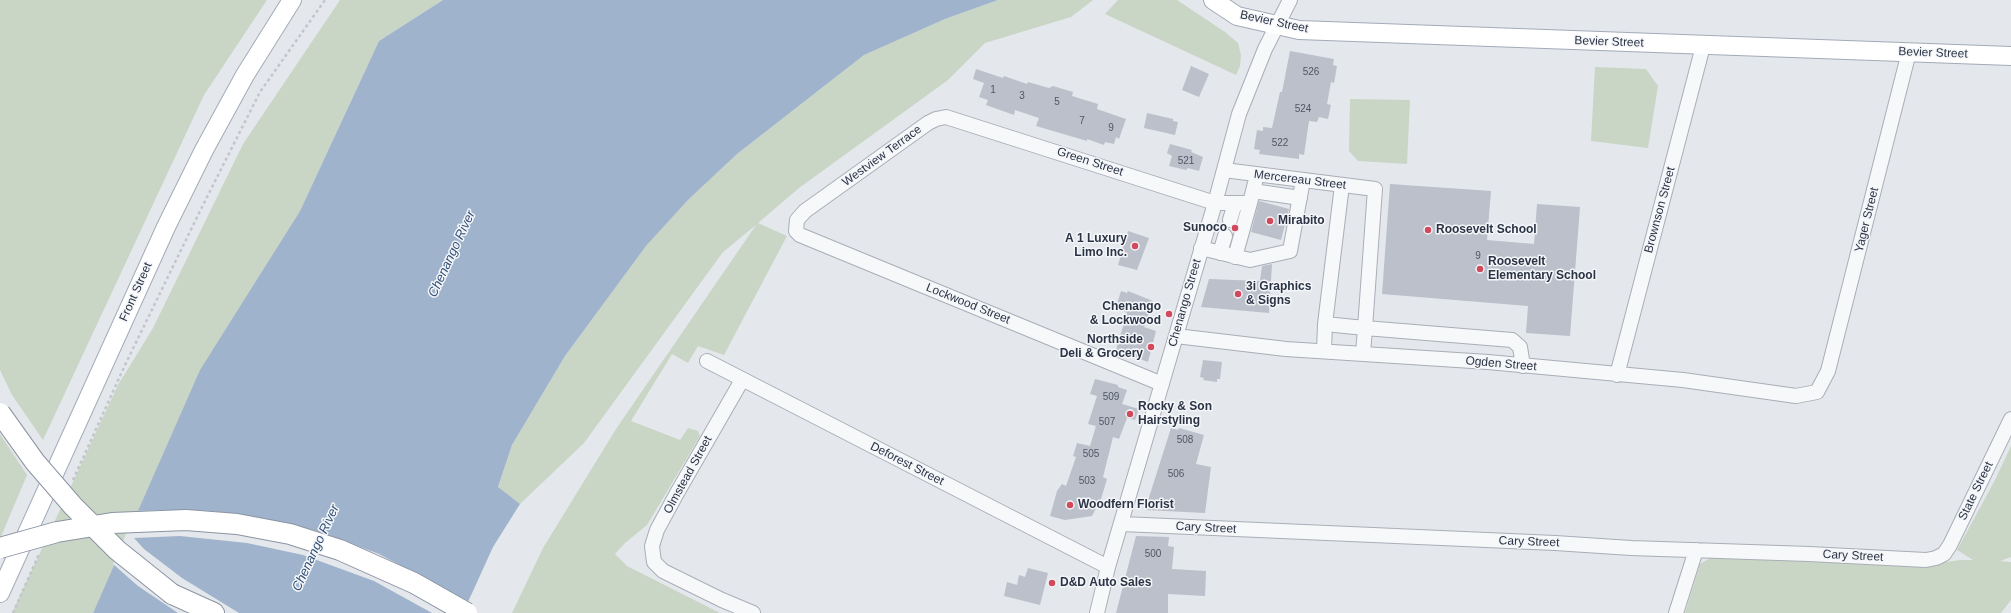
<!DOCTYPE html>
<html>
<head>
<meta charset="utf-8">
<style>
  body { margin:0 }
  canvas { display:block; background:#e4e7ec }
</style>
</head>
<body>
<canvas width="2011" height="613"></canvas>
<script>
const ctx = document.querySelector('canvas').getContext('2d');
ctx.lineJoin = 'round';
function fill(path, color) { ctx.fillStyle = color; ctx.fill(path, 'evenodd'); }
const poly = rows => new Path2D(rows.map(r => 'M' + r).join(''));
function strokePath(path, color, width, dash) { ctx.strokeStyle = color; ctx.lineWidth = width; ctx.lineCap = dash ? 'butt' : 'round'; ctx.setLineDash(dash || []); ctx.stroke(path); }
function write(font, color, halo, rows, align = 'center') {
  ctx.font = font + ' Arial,sans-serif'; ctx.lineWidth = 3; ctx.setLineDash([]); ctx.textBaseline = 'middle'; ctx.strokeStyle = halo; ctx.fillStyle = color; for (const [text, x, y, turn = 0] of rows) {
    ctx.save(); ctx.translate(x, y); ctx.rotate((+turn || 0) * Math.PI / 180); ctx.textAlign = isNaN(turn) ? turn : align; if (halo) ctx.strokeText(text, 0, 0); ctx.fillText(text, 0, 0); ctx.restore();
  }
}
fill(poly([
  [0,0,267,0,204,95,43,440,12,395,0,370],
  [340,0,443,0,379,41,300,211,200,371,93,613,12,613,118,385,153,328,243,144],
  [998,0,1093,0,1071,17,985,43,948,80,799,188,758,223,787,236,724,355,698,346,688,363,672,354,631,421,680,440,688,428,698,431,700,436,647,525,625,543,615,554,627,566,720,613,512,613,543,548,616,429,756,225,723,252,584,443,520,504,498,488,512,445,565,356,646,246,688,200,737,154,864,55,945,19],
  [1118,0,1177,0,1225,32,1238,43,1241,55,1240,66,1236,75,1105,14],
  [1595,67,1646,69,1658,86,1648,148,1591,141],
  [1350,99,1410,100,1407,164,1358,161,1349,151],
  [0,434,27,475,0,539],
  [2011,446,2011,557,2000,561,2011,562,2011,600,2001,613,1685,613,1700,564,1712,557,1933,564,1960,560,1973,560,1957,550,1995,480]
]), '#c9d6c5');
fill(poly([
  [443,0,998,0,945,19,864,55,737,154,688,200,646,246,565,356,512,445,498,487,520,504,493,547,463,613,93,613,200,370,300,211,379,41]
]), '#9fb4cc');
fill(poly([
  [169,510,213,511,274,521,317,531,379,554,470,602,465,613,432,613,374,581,303,555,247,543,180,536,134,538,144,549,182,578,239,613,178,613,138,586,113,564,136,511]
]), '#e4e7ec');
fill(poly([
  [1290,51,1334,59,1333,65,1337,66,1334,83,1331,82,1327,104,1331,105,1328,119,1319,117,1317,122,1309,121,1304,155,1299,154,1299,159,1259,154,1260,150,1254,149,1257,130,1263,131,1263,127,1272,128,1280,92,1282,92],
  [1191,66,1209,74,1199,97,1182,90],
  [976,69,1003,78,1004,76,1027,84,1028,82,1049,88,1053,86,1073,92,1072,96,1098,104,1097,109,1126,119,1119,139,1116,137,1114,144,1105,142,1104,145,1087,139,1087,141,1036,126,1039,118,1015,110,1014,115,986,105,988,100,979,97,984,83,973,79],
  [1147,113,1173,119,1173,121,1178,122,1175,135,1144,128],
  [1170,144,1192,150,1191,152,1203,157,1199,171,1188,168,1186,170,1169,166,1172,156,1167,153],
  [1390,184,1491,191,1487,240,1534,244,1537,204,1580,207,1570,336,1526,333,1528,306,1382,294],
  [1259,201,1289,209,1281,240,1251,232],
  [1128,231,1149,238,1137,270,1118,265],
  [1272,264,1269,313,1201,307,1209,279,1260,281,1262,266],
  [1121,291,1127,293,1128,291,1153,301,1144,327,1156,331,1148,362,1116,350,1127,313,1116,307],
  [1203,360,1222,362,1220,379,1217,379,1217,382,1203,380,1204,378,1200,377],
  [1095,379,1118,385,1118,387,1127,390,1122,404,1139,409,1135,420,1127,418,1119,439,1113,437,1103,477,1107,479,1101,499,1092,516,1065,520,1050,516,1057,491,1062,484,1066,486,1076,457,1073,456,1077,443,1090,446,1096,426,1088,424,1097,396,1090,394],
  [1171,428,1178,430,1179,428,1204,435,1196,464,1211,467,1205,513,1145,510],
  [1136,536,1169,537,1168,546,1174,547,1172,569,1206,571,1205,596,1168,594,1168,613,1116,613],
  [1028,568,1048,573,1040,605,1004,596,1007,582,1017,585,1019,575,1025,577]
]), '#bbc0ca');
const minor = poly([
  [1224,170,1375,189,1365,328,1512,340,1520,347,1523,366],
  [1255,183,1253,191,1300,198],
  [1230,220,1235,203],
  [1201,248,1250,260,1290,251,1303,180],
  [1220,253,1225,236],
  [1235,257,1250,203],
  [1325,324,1342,185],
  [1176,336,1286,349,1488,362,1683,380,1796,396,1817,392,1828,371,1909,52],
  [1324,351,1325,324,1365,328,1363,354],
  [707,361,1108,567],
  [1617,375,1703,46],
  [742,380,677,493,657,530,652,546,654,562,663,571,722,600,753,613],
  [1162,384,800,235,796,231,797,220,805,211,928,123,936,119,946,117,1215,203,1250,203,1253,191],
  [1122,524,1555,543,1631,548,1809,554,1926,560,1936,558,1944,554,1950,545,2011,419],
  [1097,613,1108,567,1215,203,1239,114,1265,49,1290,0],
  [1676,613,1696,550]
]);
const major = poly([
  [1213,0,1237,16,1299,30,2011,56],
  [0,593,166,227,204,150,245,75,292,0]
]);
const highway = poly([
  [172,594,214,613]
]);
strokePath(minor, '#a9aeb7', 16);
strokePath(major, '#a3abb8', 20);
strokePath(highway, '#8b94a3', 22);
strokePath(poly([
  [73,480,125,365,202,207,260,92,325,0],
  [13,613,39,554]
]), '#c2c5cb', 2.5, [3, 3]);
strokePath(minor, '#f7f8fa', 14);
strokePath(major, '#fff', 18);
strokePath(highway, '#fff', 20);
const highwayBridge = poly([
  [0,413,35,462,73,506,117,550,172,594],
  [0,548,57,532,112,523,186,520,237,524,290,534,340,550,414,583,467,613]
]);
strokePath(highwayBridge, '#8b94a3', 22, []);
strokePath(highwayBridge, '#fff', 20);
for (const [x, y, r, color] of [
  [1270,221,4,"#d1495b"],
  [1235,228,4,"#d1495b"],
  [1428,230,4,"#d1495b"],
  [1135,246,4,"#d1495b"],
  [1480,269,4,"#d1495b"],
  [1238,294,4,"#d1495b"],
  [1169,314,4,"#d1495b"],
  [1151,347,4,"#d1495b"],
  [1130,414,4,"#d1495b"],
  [1070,505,4,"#d1495b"],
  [1052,583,4,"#d1495b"]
]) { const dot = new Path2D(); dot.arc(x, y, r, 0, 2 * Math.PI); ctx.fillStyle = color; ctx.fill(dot); strokePath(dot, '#f4f6f9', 1.5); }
write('10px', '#4f5766', null, [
  ["526",1311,72],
  ["1",993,90],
  ["3",1022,96],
  ["5",1057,102],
  ["524",1303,109],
  ["7",1082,121],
  ["9",1111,128],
  ["522",1280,143],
  ["521",1186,161],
  ["9",1478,256],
  ["509",1111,397],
  ["507",1107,422],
  ["508",1185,440],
  ["505",1091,454],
  ["506",1176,474],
  ["503",1087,481],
  ["500",1153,554]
]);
write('12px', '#2b3445', '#f4f6f9', [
  ["Bevier Street",1274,22,12],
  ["Bevier Street",1609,42,2],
  ["Bevier Street",1933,53,2],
  ["Westview Terrace",882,156,-36],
  ["Green Street",1090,162,18],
  ["Mercereau Street",1300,180,7],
  ["Brownson Street",1660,210,-75],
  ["Yager Street",1867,220,-76],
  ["Front Street",136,292,-66],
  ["Chenango Street",1185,303,-74],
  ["Lockwood Street",968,304,22],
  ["Ogden Street",1501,364,5],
  ["Deforest Street",907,464,27],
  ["Olmstead Street",688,475,-61],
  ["State Street",1976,491,-64],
  ["Cary Street",1206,528,3],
  ["Cary Street",1529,542,2],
  ["Cary Street",1853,556,3]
]);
write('bold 12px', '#2b3445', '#f4f6f9', [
  ["Mirabito",1278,221],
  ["Sunoco",1227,228,"right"],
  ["Roosevelt School",1436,230],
  ["A 1 Luxury",1127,239,"right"],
  ["Limo Inc.",1127,253,"right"],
  ["Roosevelt",1488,262],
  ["Elementary School",1488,276],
  ["3i Graphics",1246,287],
  ["& Signs",1246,301],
  ["Chenango",1161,307,"right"],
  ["& Lockwood",1161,321,"right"],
  ["Northside",1143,340,"right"],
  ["Deli & Grocery",1143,354,"right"],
  ["Rocky & Son",1138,407],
  ["Hairstyling",1138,421],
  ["Woodfern Florist",1078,505],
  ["D&D Auto Sales",1060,583]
], 'left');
write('italic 13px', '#34527a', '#f4f6f9', [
  ["Chenango River",452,254,-65],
  ["Chenango River",316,548,-65]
]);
</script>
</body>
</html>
